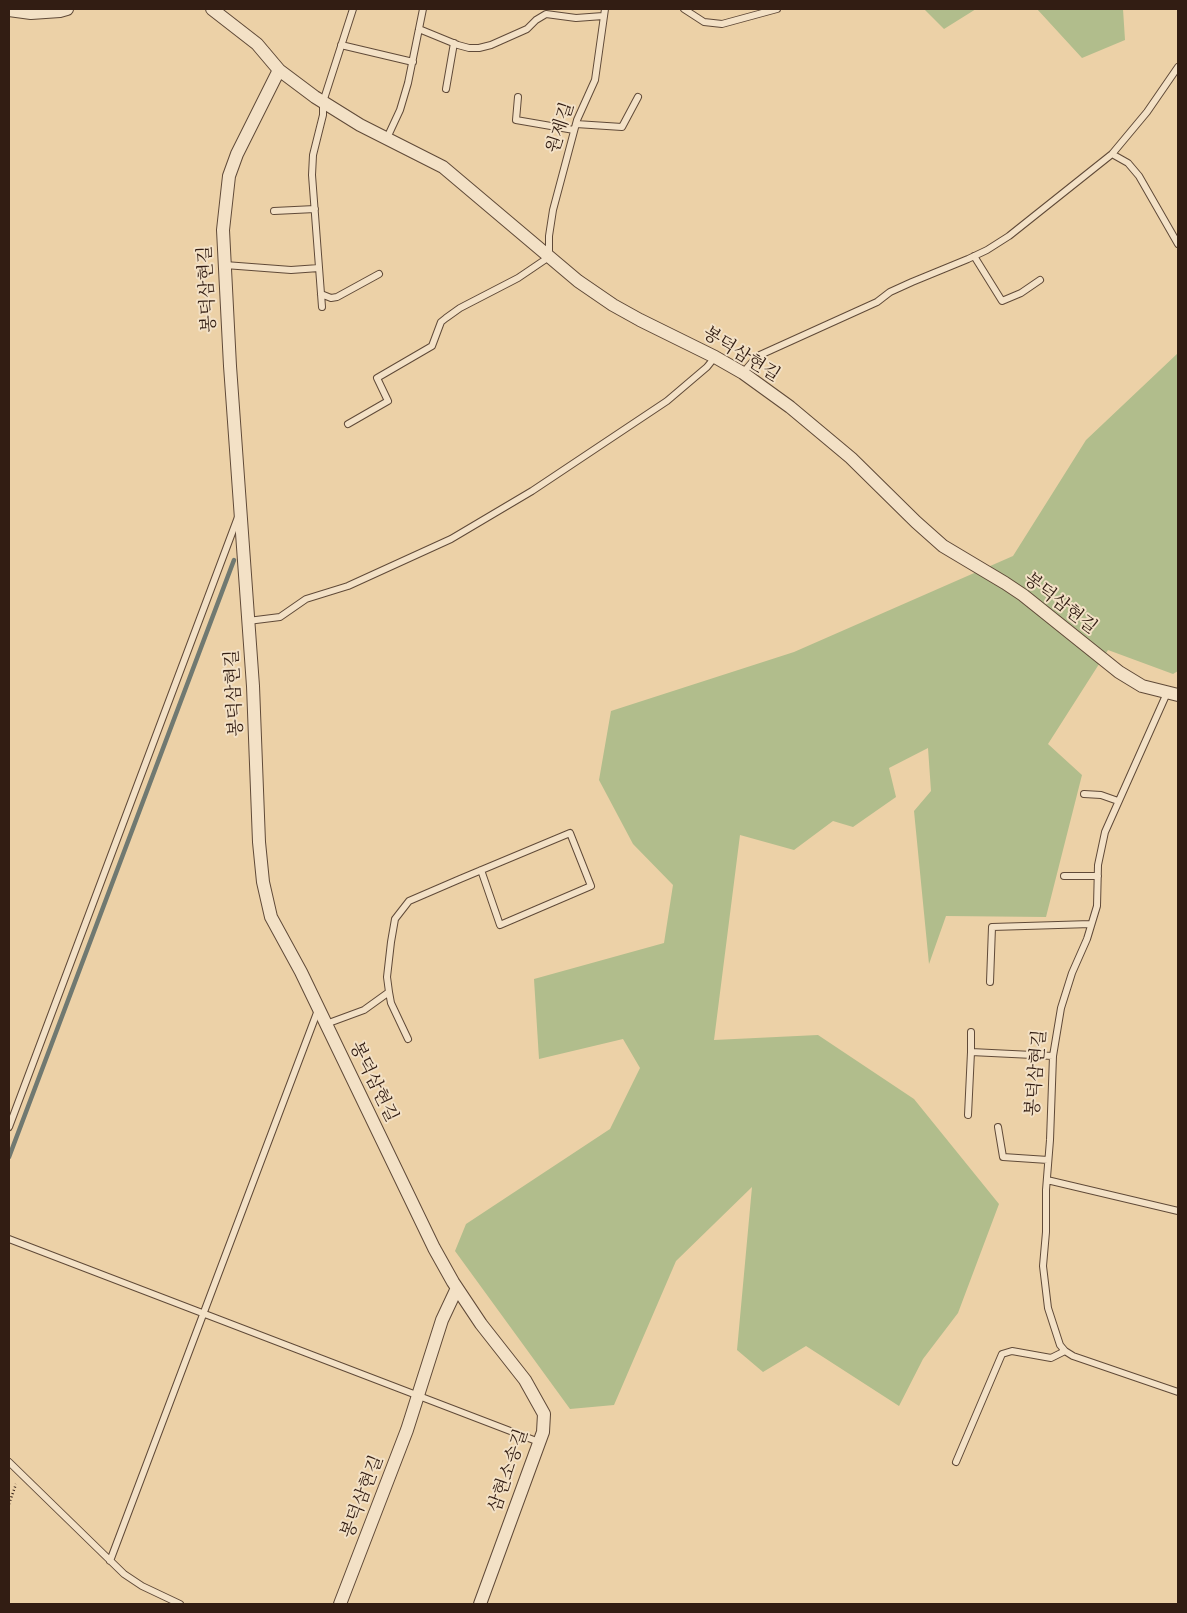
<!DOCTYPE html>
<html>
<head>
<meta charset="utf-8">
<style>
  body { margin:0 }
  #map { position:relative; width:1187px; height:1613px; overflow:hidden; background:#ecd1a7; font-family:"IM FELL Great Primer",serif }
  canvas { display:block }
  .frame { position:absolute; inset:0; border:10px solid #321d13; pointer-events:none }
</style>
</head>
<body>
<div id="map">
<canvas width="1187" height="1613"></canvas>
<div class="frame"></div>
</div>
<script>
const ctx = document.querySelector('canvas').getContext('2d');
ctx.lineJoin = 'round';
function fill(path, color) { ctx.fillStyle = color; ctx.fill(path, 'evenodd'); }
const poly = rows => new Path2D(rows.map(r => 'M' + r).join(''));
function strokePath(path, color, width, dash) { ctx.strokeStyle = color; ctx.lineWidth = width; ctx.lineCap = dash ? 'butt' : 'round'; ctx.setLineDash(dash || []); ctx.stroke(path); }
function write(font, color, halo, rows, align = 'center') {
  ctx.font = font + ' "IM FELL Great Primer","Noto Serif KR",serif'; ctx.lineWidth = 4; ctx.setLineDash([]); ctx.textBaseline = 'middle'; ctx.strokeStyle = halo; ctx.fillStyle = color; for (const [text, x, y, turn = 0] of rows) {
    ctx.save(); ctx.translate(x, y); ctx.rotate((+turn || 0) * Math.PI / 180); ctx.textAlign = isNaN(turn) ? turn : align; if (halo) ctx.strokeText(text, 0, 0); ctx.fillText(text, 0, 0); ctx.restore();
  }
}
fill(poly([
  [924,9,976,9,944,29],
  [1037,9,1123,9,1125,40,1082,58],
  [1178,353,1178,671,1173,674,1108,650,1048,744,1082,775,1046,917,946,916,929,964,914,811,931,791,928,748,889,768,896,797,853,827,833,821,794,850,740,835,714,1040,818,1035,914,1099,999,1204,958,1313,923,1359,899,1406,806,1346,763,1372,737,1350,752,1187,676,1261,614,1405,570,1409,455,1251,466,1224,610,1129,640,1068,623,1039,539,1059,534,979,664,943,673,885,633,844,599,780,611,711,794,652,1013,556,1086,440]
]), '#b1bd8c');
strokePath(poly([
  [9,1157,234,560]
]), '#707971', 4.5);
const service = poly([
  [684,9,704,22,722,24,777,9],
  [419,29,458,45,469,48,479,48,491,45,527,29,536,20,546,14,576,18,603,16],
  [341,45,413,62],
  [446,89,454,43],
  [518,97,516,120,574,130],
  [576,124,622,127,638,97],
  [387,138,400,110,408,83,423,9],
  [1112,154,1128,163,1139,176,1178,244],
  [274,211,315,209],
  [974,256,1002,301,1021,293,1040,280],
  [225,265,291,270,319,268],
  [321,294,331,298,337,297,379,274],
  [322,307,312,175,313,155,323,115,323,102,353,9],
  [743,373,753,361,760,355,877,302,890,292,912,282,968,259,987,250,1009,236,1112,154,1147,112,1178,67],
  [348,424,388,401,377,378,432,346,441,322,446,318,460,308,518,278,549,257,549,236,553,210,577,120,595,80,605,9],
  [248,621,280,617,306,599,348,586,451,539,532,491,667,401,707,367,715,357],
  [1167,693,1105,832,1098,865,1097,906,1087,939,1072,973,1061,1008,1053,1056,1050,1140,1046,1190,1046,1232,1043,1266,1048,1308,1060,1345,1065,1351,1073,1356,1178,1392],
  [1084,794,1101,795,1118,801],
  [1064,876,1098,876],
  [990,982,992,927,1091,924],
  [389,992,391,1003,408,1039],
  [326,1024,364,1010,389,992,387,977,391,942,395,919,409,901,460,879,570,833,591,886,500,925,481,870],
  [971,1052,971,1032],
  [968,1115,971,1052,1053,1056],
  [9,1127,238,517],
  [998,1127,1003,1157,1048,1160],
  [1047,1180,1178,1211],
  [9,1239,539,1442],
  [9,1462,124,1574,142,1586,180,1604],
  [956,1462,1002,1354,1012,1351,1051,1358,1065,1351],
  [110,1561,318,1010]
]);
const minor = poly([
  [212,9,257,44,279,70,315,97,360,125,443,167,578,281,613,305,640,320,715,357,743,373,790,407,851,458,916,522,943,546,1005,583,1023,595,1119,672,1142,686,1178,695],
  [9,10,31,13,60,11,67,9],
  [279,70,237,154,229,176,223,230,230,366,253,686,259,842,263,882,271,917,301,972,434,1248,453,1282,481,1324,525,1380,544,1414,543,1432,480,1604],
  [340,1604,407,1430,442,1320,457,1288]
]);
strokePath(service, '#604a38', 8);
strokePath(minor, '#604a38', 14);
strokePath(poly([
  [9,1504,16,1484]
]), '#321d13', 2.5, [1, 2.5]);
strokePath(service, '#f3e1c6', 6);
strokePath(minor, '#f3e1c6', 12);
write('18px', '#321d13', '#f3e1c6', [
  ["원제길",561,128,-72],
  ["봉덕삼현길",208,289,-93],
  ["봉덕삼현길",741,355,32],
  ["봉덕삼현길",1060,604,38],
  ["봉덕삼현길",235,693,-93],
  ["봉덕삼현길",1037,1073,-85],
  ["봉덕삼현길",373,1082,64],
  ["삼현소송길",509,1471,-71],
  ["봉덕삼현길",363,1497,-69]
]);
</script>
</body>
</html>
